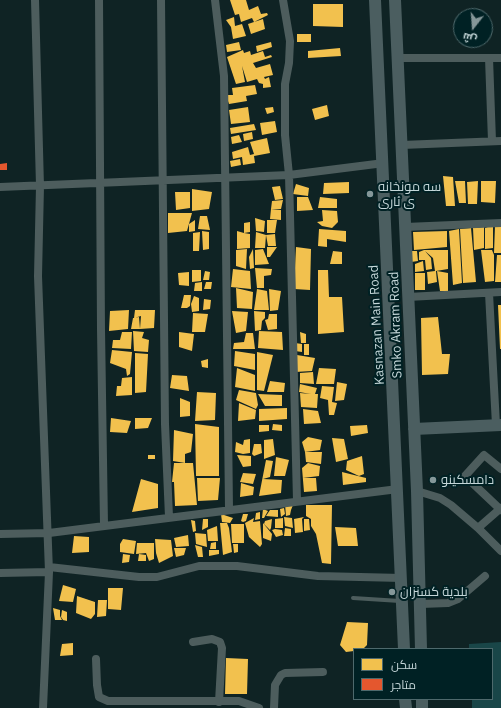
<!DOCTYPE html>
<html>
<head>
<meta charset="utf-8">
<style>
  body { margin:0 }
  #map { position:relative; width:501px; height:708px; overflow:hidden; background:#0f2324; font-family:"IBM Plex Sans",Cairo,sans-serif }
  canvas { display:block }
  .legend { position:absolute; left:353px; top:648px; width:140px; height:52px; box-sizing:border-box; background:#002124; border:1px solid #4e696c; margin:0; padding:5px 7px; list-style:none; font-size:12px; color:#c4d6d8 }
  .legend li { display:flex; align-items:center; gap:8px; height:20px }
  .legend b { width:20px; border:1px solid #4e696c }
  .north { position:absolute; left:453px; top:8px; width:40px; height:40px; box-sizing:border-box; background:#002124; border:1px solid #4e696c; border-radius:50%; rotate:197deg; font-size:11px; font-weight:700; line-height:16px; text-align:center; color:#c4d6d8 }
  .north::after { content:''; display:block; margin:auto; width:14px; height:18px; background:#859799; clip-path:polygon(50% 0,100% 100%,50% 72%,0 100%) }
</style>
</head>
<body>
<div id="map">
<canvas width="501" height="708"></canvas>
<ul class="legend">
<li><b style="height:11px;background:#f2c14e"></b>سكن</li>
<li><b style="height:11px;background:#e4572e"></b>متاجر</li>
</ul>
<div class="north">ش</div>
</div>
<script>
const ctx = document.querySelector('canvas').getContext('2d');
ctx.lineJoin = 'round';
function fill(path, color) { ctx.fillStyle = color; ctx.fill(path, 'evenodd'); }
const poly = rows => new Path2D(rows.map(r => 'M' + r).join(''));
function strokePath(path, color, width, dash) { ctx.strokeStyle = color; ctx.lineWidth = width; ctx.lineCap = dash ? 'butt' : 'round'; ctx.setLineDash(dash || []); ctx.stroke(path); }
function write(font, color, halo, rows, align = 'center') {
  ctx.font = font + ' "IBM Plex Sans",Cairo,sans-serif'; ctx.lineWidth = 4; ctx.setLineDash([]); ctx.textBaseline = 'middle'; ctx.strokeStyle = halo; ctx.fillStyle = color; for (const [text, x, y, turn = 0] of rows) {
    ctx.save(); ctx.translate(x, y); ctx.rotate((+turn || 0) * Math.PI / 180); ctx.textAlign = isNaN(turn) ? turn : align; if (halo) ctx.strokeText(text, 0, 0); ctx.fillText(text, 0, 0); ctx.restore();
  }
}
fill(poly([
  [501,642,501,708,472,708,472,699,492,699,492,649,469,649,469,644]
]), '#194648');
fill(poly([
  [230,0,246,0,249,10,258,6,261,14,267,13,268,15,254,22,263,19,265,29,251,34,248,24,254,22,252,18,241,22,239,14,235,15],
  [313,4,343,4,343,27,313,26],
  [234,17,235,26,242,24,246,36,233,39,231,27,226,20],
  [297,34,311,34,311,42,297,42],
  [239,42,241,50,227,52,226,45],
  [271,42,272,47,257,52,256,46],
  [340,48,341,56,308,58,308,51],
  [243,50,244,53,250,51,251,55,263,51,265,57,271,55,272,57,253,63,256,68,270,64,273,75,264,77,265,79,269,77,271,87,263,88,263,84,259,83,257,79,247,82,242,66,245,82,236,84,227,57],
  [255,85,257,94,246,96,247,101,229,104,226,95,233,95,232,88],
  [327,105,329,116,315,120,312,109],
  [248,107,250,122,231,124,229,110],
  [273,107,274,112,267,114,265,108],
  [275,121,277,132,262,135,260,123],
  [254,124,256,130,231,134,230,128],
  [252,132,253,139,244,141,243,134],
  [239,135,242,142,232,144,231,137],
  [267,138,270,153,254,156,255,163,243,165,242,157,233,159,232,152,248,147,250,155,254,154,250,142],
  [240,159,241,165,231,167,230,161],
  [443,176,453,177,455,206,446,206],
  [455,181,465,181,466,203,459,203],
  [478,181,477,204,468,204,467,182],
  [481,181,496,181,495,203,481,202],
  [349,182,349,193,323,194,324,183],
  [296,184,309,188,308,196,293,194],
  [280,186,283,199,275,200,272,187],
  [192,189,212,192,209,209,192,211],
  [175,192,190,192,190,208,176,210],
  [297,197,308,197,313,210,297,211],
  [320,197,337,199,337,208,318,208],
  [283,200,281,209,271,209,272,201],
  [271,209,281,210,281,220,270,219],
  [322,210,337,211,338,222,332,228,322,226,317,222,323,221],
  [168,213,192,213,187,231,168,233],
  [200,216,207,216,210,230,198,229],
  [255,218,265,221,264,232,256,231],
  [195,220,195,231,189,232,189,224],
  [267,220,277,220,275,233,267,233],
  [250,222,250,232,244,233,250,234,250,248,237,249,237,231,244,233,244,223],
  [493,225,493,248,485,249,485,228],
  [495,226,501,226,501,253,494,253],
  [484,227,484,248,474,250,473,228],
  [471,228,476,282,463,283,460,229],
  [319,229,346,231,346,242,327,239,327,247,318,246],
  [459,229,462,283,453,285,449,231],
  [202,231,209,232,209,249,203,250],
  [447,231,447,247,414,250,413,232],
  [200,232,199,251,193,251,193,233],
  [256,232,266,235,265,248,255,248],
  [275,234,276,246,268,246,266,235],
  [267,247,277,247,270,257,267,257],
  [296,247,311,249,310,290,294,289],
  [247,249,246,269,236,266,236,250],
  [253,249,254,268,250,269,249,257],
  [263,249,269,264,255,265,255,250],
  [424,250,448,250,448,269,436,271,437,282,428,284,427,272,435,271,433,258,425,251,431,258,432,269,426,270,425,260,419,260,419,252],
  [481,250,492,250,494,255,494,281,485,282],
  [333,251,342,252,342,264,330,264],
  [412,251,417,251,418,261,411,262],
  [497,255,501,255,501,282,495,282],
  [423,261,424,271,415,272,415,264],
  [255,268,272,269,271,275,264,276,264,288,257,288],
  [233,269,250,271,251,289,231,287],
  [192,270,201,270,201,281,192,282],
  [318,270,328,270,329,297,342,297,344,332,318,334],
  [205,271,210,272,209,280,203,280],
  [437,271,448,273,448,291,440,291],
  [189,272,189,286,179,285,178,273],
  [415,273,425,273,425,290,415,290],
  [202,282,202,291,194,291,195,283],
  [206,282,212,282,211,289,204,289],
  [236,288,253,292,252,309,237,308],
  [257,289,267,291,269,310,254,310],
  [269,289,281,291,278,310,270,311],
  [184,295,191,295,190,306,187,308,181,308],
  [194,296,199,298,199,311,192,312,191,304],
  [204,299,211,300,210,309,203,310],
  [498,305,501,305,501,349,500,349],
  [129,310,128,329,109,331,110,311],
  [135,310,155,310,154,328,140,329,141,316,134,318],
  [232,311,248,312,246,331,236,333],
  [254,311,265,312,265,318,262,321,261,330,255,331],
  [193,313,208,314,205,332,192,332],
  [269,314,277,314,277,329,268,330,265,320,268,319],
  [139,317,140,329,131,329,133,318],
  [438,317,442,354,450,354,448,374,422,375,421,318],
  [133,331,144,332,142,338,149,340,148,352,134,351],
  [259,331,282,332,283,350,258,348],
  [122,332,132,332,131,349,112,348,113,340,120,340],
  [179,332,194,334,192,351,179,347],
  [300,332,306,334,306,343,301,343],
  [246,333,253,333,255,349,233,349,234,343,244,342],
  [295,343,302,344,302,352,295,351],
  [304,344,309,344,309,355,304,355],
  [112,350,132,352,130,374,127,376,126,369,110,363],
  [235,351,255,354,255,370,234,366],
  [257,352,273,355,264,391,257,390],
  [135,353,148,354,146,392,135,393],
  [297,355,315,358,312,371,295,372],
  [208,359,208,368,202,367,201,361],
  [237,368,255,375,255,391,235,387],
  [319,368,336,369,334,384,316,384],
  [313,372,314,384,300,383,300,373],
  [172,375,187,376,189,391,170,388],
  [132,377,132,395,116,396,117,386,121,386,122,378],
  [270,381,285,383,284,392,267,392],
  [337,382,347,384,344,400,335,401],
  [300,384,317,388,315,394,318,394,317,408,301,407,300,393,311,394,299,392],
  [322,386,334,387,332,402,337,403,334,415,329,415,328,400,320,398],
  [239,390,256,393,258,405,256,409,236,400],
  [197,392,216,393,215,420,195,421],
  [258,394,282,395,282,406,265,406],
  [180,398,190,402,190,416,180,417],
  [239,403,256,410,255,419,238,421],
  [287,408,287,419,259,421,259,409],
  [303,409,318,411,321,423,304,424],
  [111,418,131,421,127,433,110,432],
  [135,418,152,418,148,428,135,429],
  [195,424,219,427,219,476,196,476],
  [273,424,282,425,282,431,272,430],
  [259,425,269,425,269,431,259,432],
  [367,425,368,433,351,436,350,426],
  [174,430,193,434,191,452,185,454,185,463,173,461],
  [308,437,322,440,320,450,305,452,302,442],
  [332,438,344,439,348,459,336,462],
  [250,439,250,453,243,454,235,452,236,442,243,445,244,440],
  [273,439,275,455,264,459,264,440],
  [254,444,261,444,262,453,254,456,252,454],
  [305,452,322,452,321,464,306,462],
  [148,455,155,455,155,459,148,459],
  [237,455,251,456,251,466,243,467],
  [362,456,364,474,359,476,346,470,347,461],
  [276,457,289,460,285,476,274,476],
  [266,460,273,461,270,477,263,479,282,480,281,493,259,496],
  [174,463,193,463,197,505,175,506,174,482,172,482],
  [308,463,320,466,319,476,303,478,316,478,317,491,304,492,302,468],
  [342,472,366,478,366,482,343,485],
  [243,473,256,474,253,484,240,482],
  [197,478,220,478,218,500,198,501],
  [141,479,158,484,158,508,132,512],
  [241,483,254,487,253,495,240,497],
  [285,504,293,505,291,510,290,515,286,516],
  [306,505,332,505,331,564,322,563,316,534,311,526,311,519,306,516],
  [284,508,285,514,281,517,280,509],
  [263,509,268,511,264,518,262,518],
  [270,510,278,510,278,517,266,516],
  [260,512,260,519,255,520,256,513],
  [221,514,233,518,230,523,222,522],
  [243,514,248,514,246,521,243,522,241,521],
  [284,517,292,518,293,528,285,526],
  [304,517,302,519,303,532,295,533,294,519],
  [254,518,253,522,260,521,262,544,260,547,249,537,245,523],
  [283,518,283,528,275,528,275,519],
  [203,519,208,519,208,527,202,530],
  [272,519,271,528,270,530,264,524,265,521],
  [304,519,309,519,310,530,304,531],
  [191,520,195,521,196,531,193,532],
  [220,523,227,523,229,528,232,552,223,555],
  [263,523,272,534,271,541,263,538],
  [231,524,244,524,244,543,232,543],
  [217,526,218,541,208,541,207,530],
  [335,527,356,528,358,546,338,546],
  [285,528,291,529,291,536,284,536],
  [275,529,282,530,283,535,276,537,272,530],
  [195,533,206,534,207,547,196,544],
  [188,535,189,546,176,547,174,538],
  [74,536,89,537,89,552,72,553],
  [123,539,136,541,134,554,120,552,120,544],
  [155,539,171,540,173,556,159,563,156,553],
  [216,542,216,549,210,549,211,543],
  [137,543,154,543,154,559,149,561,146,553,136,554],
  [233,544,238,544,238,552,234,553],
  [195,545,202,547,203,557,198,557],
  [174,548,186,548,184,555,176,557],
  [209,550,219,550,219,554,209,556],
  [123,554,130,555,129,562,122,563],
  [139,554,146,555,146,561,138,561],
  [63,585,76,589,73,602,59,601],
  [108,588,123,588,121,610,108,609],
  [77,596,95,602,95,614,91,619,76,613],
  [98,600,107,600,106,616,97,617],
  [53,608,60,610,60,616,62,620,55,620],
  [62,610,67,612,67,621,63,620,61,617],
  [347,622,368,623,367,645,363,649,354,649,354,651,346,652,340,645],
  [73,643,73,655,60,656,62,644],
  [226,658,248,659,247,694,225,694]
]), '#f2c14e');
fill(poly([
  [7,163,7,170,0,170,0,164]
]), '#e4572e');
strokePath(poly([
  [353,598,400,601]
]), '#4d5d5d', 4);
strokePath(poly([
  [35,0,40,186,38,276,49,572,43,708],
  [99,0,101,329,104,525],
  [161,0,165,424,169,517],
  [215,0,224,76,229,509],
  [283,0,290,41,289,63,285,84,285,135,289,175,297,501],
  [398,58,501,58],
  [489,58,492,141],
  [402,145,501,141],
  [0,187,289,175,384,163],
  [405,227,501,223],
  [489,293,496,425],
  [408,297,501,292],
  [501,469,484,455,465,476,501,510],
  [417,491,440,498,451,505,478,528,501,551],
  [478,528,501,508],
  [0,534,49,533,398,489],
  [49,567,139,577,157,577,199,566,237,566,318,576,402,578],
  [0,573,49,572],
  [421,604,448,603,458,599,485,576],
  [193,642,212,639,220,642,222,648,219,702],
  [96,659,97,685,99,697,108,701,239,701,259,708],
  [274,708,275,685,281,675,285,673,323,672]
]), '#4d5d5d', 8);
strokePath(poly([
  [375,0,404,649],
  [395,0,417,491,421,649],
  [414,429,501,425],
  [405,699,406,708],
  [422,699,422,708]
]), '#4b5e60', 12);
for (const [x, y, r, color] of [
  [370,194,4,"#859799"],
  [433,480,4,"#859799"],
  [392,592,4,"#859799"]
]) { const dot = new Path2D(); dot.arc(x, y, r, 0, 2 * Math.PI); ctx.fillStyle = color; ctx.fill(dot); strokePath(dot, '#002124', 1.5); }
write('13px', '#c4d6d8', '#002124', [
  ["سه مونخانه",378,187],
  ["ی ئاری",378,202],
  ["دامسكينو",441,480],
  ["بلدية كسنزان",400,592]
], 'left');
write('13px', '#c4d6d8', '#002124', [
  ["Kasnazan Main Road",377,325,-93],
  ["Smko Akram Road",396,325,-92]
]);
</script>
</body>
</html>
